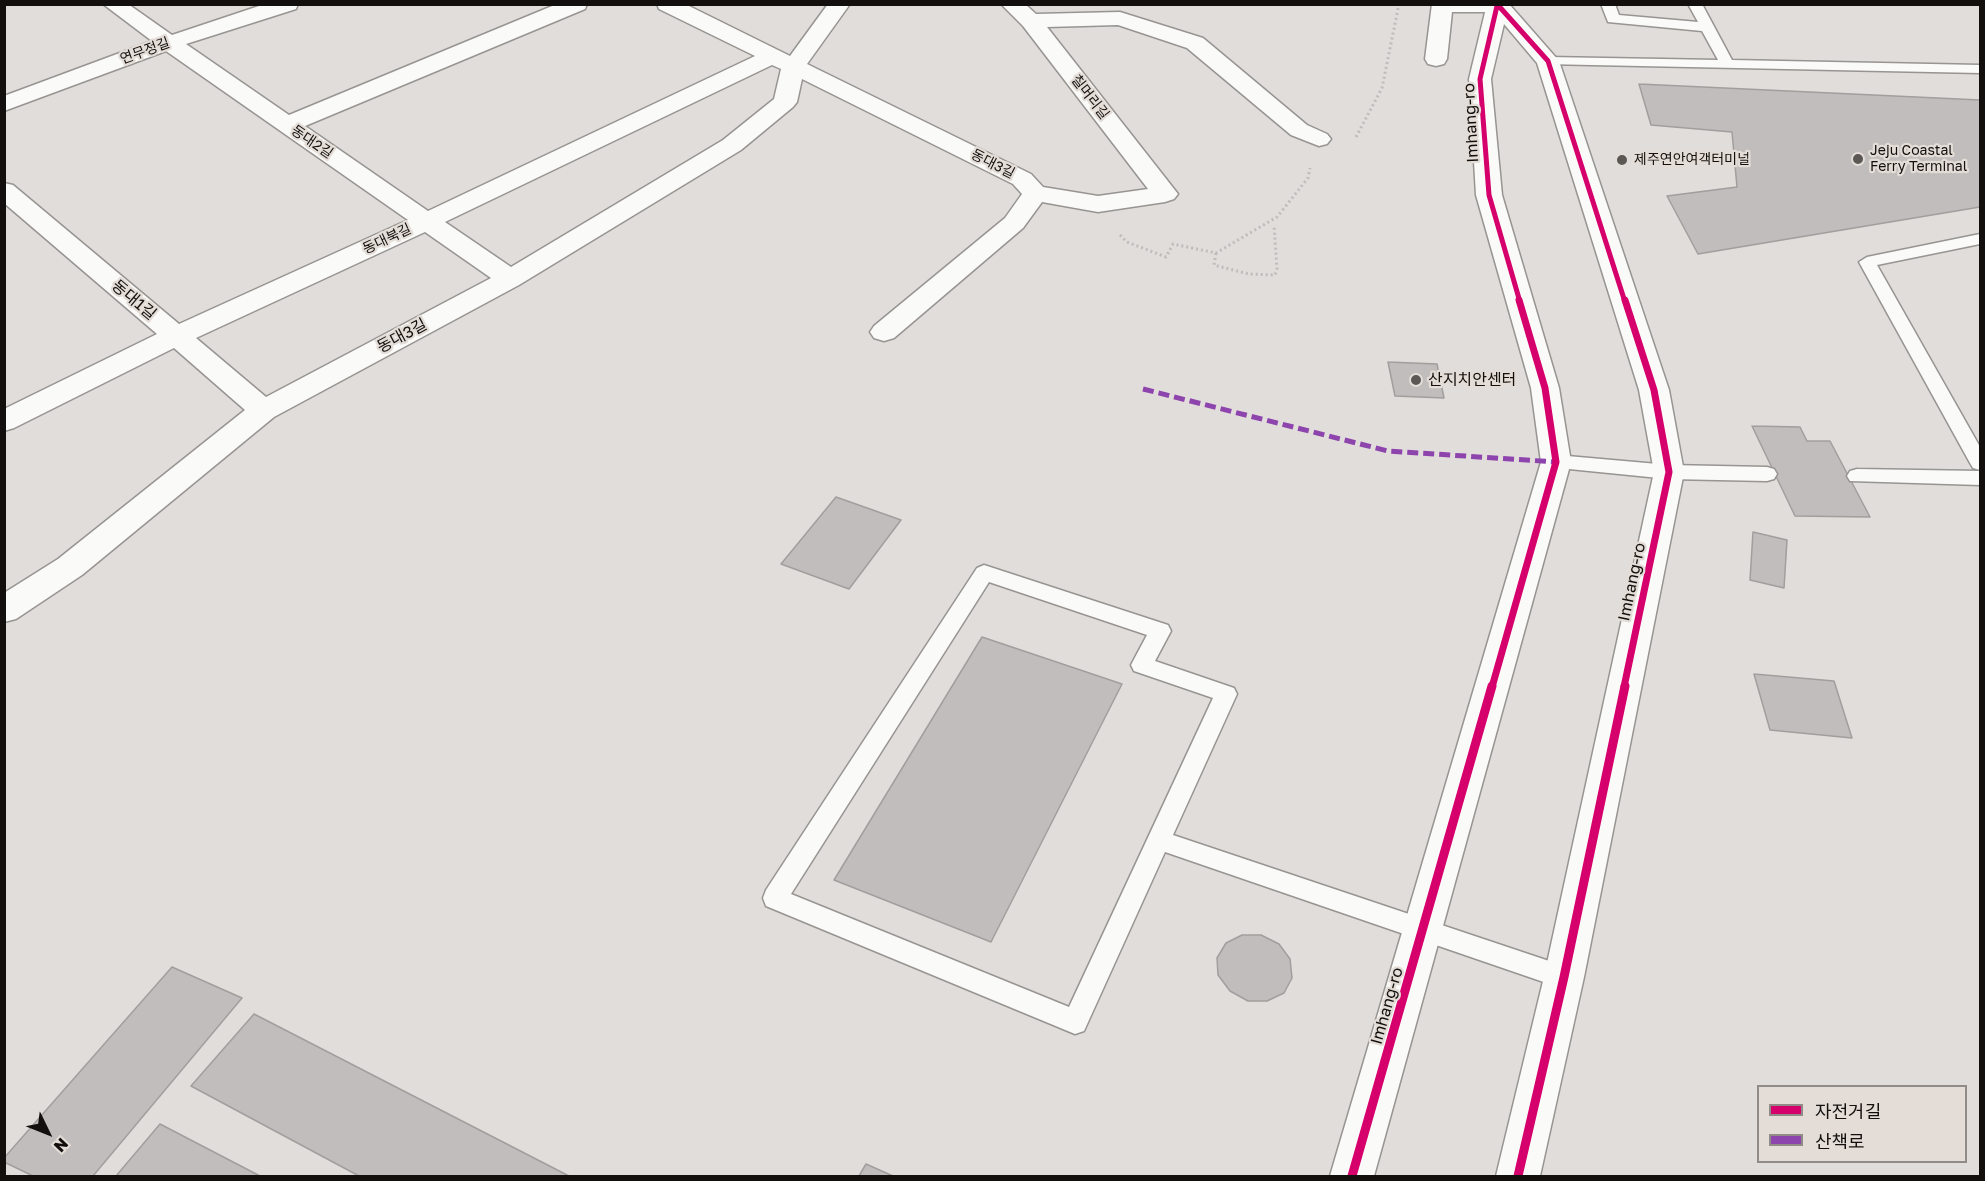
<!DOCTYPE html>
<html>
<head>
<meta charset="utf-8">
<style>
  body { margin:0 }
  #map { position:relative; width:1985px; height:1181px; overflow:hidden; background:#e1ddda; font-family:"Golos Text","Noto Sans KR",sans-serif }
  canvas { display:block }
  .frame { position:absolute; inset:0; border:6px solid #120f0d; pointer-events:none }
  .legend { position:absolute; left:1757px; top:1085px; width:210px; height:78px; box-sizing:border-box; background:#e4ddd7; border:2px solid #908b86; margin:0; padding:8px 10px; list-style:none; font-size:18px; color:#120f0d }
  .legend li { display:flex; align-items:center; gap:12px; height:30px }
  .legend b { width:30px; border:2px solid #908b86 }
  .north { position:absolute; left:18px; top:1103px; width:60px; height:60px; -webkit-text-stroke:4px #e4ddd7; paint-order:stroke; rotate:133deg; font-size:16px; font-weight:700; line-height:24px; text-align:center; color:#120f0d }
  .north::after { content:''; display:block; margin:auto; width:21px; height:27px; background:#120f0d; clip-path:polygon(50% 0,100% 100%,50% 72%,0 100%) }
</style>
</head>
<body>
<div id="map">
<canvas width="1985" height="1181"></canvas>
<div class="frame"></div>
<ul class="legend">
<li><b style="height:8px;background:#d6006c"></b>자전거길</li>
<li><b style="height:8px;background:#8e44ad"></b>산책로</li>
</ul>
<div class="north">N</div>
</div>
<script>
const ctx = document.querySelector('canvas').getContext('2d');
ctx.lineJoin = 'round';
function fill(path, color) { ctx.fillStyle = color; ctx.fill(path, 'evenodd'); }
const poly = rows => new Path2D(rows.map(r => 'M' + r).join(''));
function strokePath(path, color, width, dash) { ctx.strokeStyle = color; ctx.lineWidth = width; ctx.lineCap = dash ? 'butt' : 'round'; ctx.setLineDash(dash || []); ctx.stroke(path); }
function write(font, color, halo, rows, align = 'center') {
  ctx.font = font + ' "Golos Text","Noto Sans KR",sans-serif'; ctx.lineWidth = 4.5; ctx.setLineDash([]); ctx.textBaseline = 'middle'; ctx.strokeStyle = halo; ctx.fillStyle = color; for (const [text, x, y, turn = 0] of rows) {
    ctx.save(); ctx.translate(x, y); ctx.rotate((+turn || 0) * Math.PI / 180); ctx.textAlign = isNaN(turn) ? turn : align; if (halo) ctx.strokeText(text, 0, 0); ctx.fillText(text, 0, 0); ctx.restore();
  }
}
const building = poly([
  [1639,84,1980,100,1980,207,1698,254,1667,196,1737,187,1732,132,1651,125,1639,84],
  [1388,362,1437,364,1444,398,1395,396,1388,362],
  [1752,426,1800,427,1807,441,1830,441,1870,517,1795,516,1752,426],
  [836,497,901,520,849,589,781,564,836,497],
  [1753,532,1787,540,1784,588,1750,580,1753,532],
  [982,637,1122,684,991,942,834,880,982,637],
  [1754,674,1834,681,1852,738,1770,730,1754,674],
  [1242,935,1261,935,1279,944,1290,959,1292,978,1284,993,1267,1001,1248,1001,1230,991,1218,975,1217,958,1226,943,1242,935],
  [172,967,242,998,93,1176,33,1176,4,1162,4,1158,172,967],
  [254,1014,569,1176,359,1176,191,1086,254,1014],
  [160,1124,260,1176,116,1176,160,1124],
  [866,1164,893,1176,859,1176,866,1164]
]);
fill(building, '#c1bdbc');
strokePath(building, '#a19e9d', 1.5);
const service = poly([
  [1601,4,1615,4,1619,15,1698,22,1688,4,1702,4,1732,60,1980,65,1980,73,1543,64,1541,61,1543,58,1548,57,1718,60,1702,31,1608,22,1601,4],
  [1980,234,1980,244,1877,265,1980,447,1980,470,1973,468,1970,463,1859,262,1867,257,1980,234],
  [1556,455,1669,465,1767,467,1774,469,1777,474,1774,479,1767,481,1669,479,1549,467,1546,462,1549,457,1556,455],
  [1857,469,1980,471,1980,485,1850,481,1847,476,1850,471,1857,469],
  [984,565,1168,625,1171,631,1155,661,1234,688,1237,694,1173,835,1573,969,1577,977,1573,985,1564,989,1165,852,1084,1031,1075,1034,766,906,763,898,766,890,977,568,984,565],
  [989,582,1147,635,1131,665,1134,671,1213,698,1069,1007,791,894,989,582]
]);
const minor = poly([
  [103,4,128,4,172,35,265,4,298,4,296,9,186,44,289,115,557,4,587,4,585,9,305,126,428,211,755,56,659,9,657,4,685,4,790,56,828,4,850,4,807,64,1031,174,1043,187,1098,196,1148,189,1023,26,1001,4,1025,4,1036,14,1120,12,1203,38,1307,125,1327,134,1331,139,1327,144,1319,146,1291,135,1187,48,1118,25,1047,27,1178,194,1174,199,1165,202,1098,212,1042,202,1023,228,894,338,884,341,874,338,870,332,874,326,1005,218,1022,194,1013,184,802,79,797,102,793,107,741,150,519,285,274,417,82,575,16,619,4,622,4,593,58,559,245,410,174,348,14,428,4,431,4,409,157,334,4,203,4,183,13,185,179,324,408,220,166,51,4,111,4,96,152,41,103,4],
  [772,65,781,69,774,99,723,140,511,267,445,222,772,65],
  [425,232,491,278,266,397,196,338,425,232],
  [1432,4,1507,4,1508,6,1505,11,1497,12,1452,12,1447,59,1444,64,1436,66,1428,64,1425,59,1432,4]
]);
const secondary = poly([
  [1487,4,1509,4,1559,61,1669,390,1684,472,1584,977,1540,1176,1496,1176,1544,977,1654,472,1639,390,1537,63,1504,24,1491,79,1502,195,1559,388,1571,462,1374,1176,1330,1176,1541,462,1531,388,1476,195,1469,79,1487,4]
]);
strokePath(service, '#979491', 3);
strokePath(minor, '#979491', 3);
strokePath(secondary, '#979491', 3);
strokePath(poly([
  [1356,137,1382,88,1399,4],
  [1120,235,1127,242,1166,257,1173,244,1216,253,1277,217,1308,178,1310,168],
  [1216,253,1214,265,1249,274,1275,275,1277,269,1274,225]
]), '#bebdbc', 3, [2, 3]);
fill(service, '#fafaf9');
fill(minor, '#fafaf9');
fill(secondary, '#fafaf9');
strokePath(poly([
  [1143,389,1388,451,1556,462]
]), '#8e44ad', 5, [11, 5]);
strokePath(poly([
  [1497,4,1548,61,1625,302],
  [1497,6,1480,79,1489,195,1520,302]
]), '#d6006c', 5);
strokePath(poly([
  [1492,687,1556,462,1545,388,1519,300],
  [1624,687,1669,472,1654,390,1625,300]
]), '#d6006c', 7);
strokePath(poly([
  [1352,1176,1492,686],
  [1518,1176,1564,977,1625,686]
]), '#d6006c', 9);
for (const [x, y, r, color] of [
  [1858,159,6,"#5a5755"],
  [1622,160,6,"#5a5755"],
  [1416,380,6,"#5a5755"]
]) { const dot = new Path2D(); dot.arc(x, y, r, 0, 2 * Math.PI); ctx.fillStyle = color; ctx.fill(dot); strokePath(dot, '#e4ddd7', 2); }
write('14px', '#120f0d', '#e4ddd7', [
  ["연무정길",145,51,-20],
  ["칠머리길",1090,97,52],
  ["동대2길",312,142,34],
  ["동대3길",993,164,27],
  ["동대북길",387,239,-25]
]);
write('14px', '#120f0d', '#e4ddd7', [
  ["Jeju Coastal",1870,151],
  ["Ferry Terminal",1870,167],
  ["제주연안여객터미널",1634,160]
], 'left');
write('16px', '#120f0d', '#e4ddd7', [
  ["Imhang-ro",1471,123,-93],
  ["동대1길",134,300,40],
  ["동대3길",402,336,-28],
  ["Imhang-ro",1632,582,-78],
  ["Imhang-ro",1387,1006,-74]
]);
write('16px', '#120f0d', '#e4ddd7', [
  ["산지치안센터",1428,380]
], 'left');
</script>
</body>
</html>
